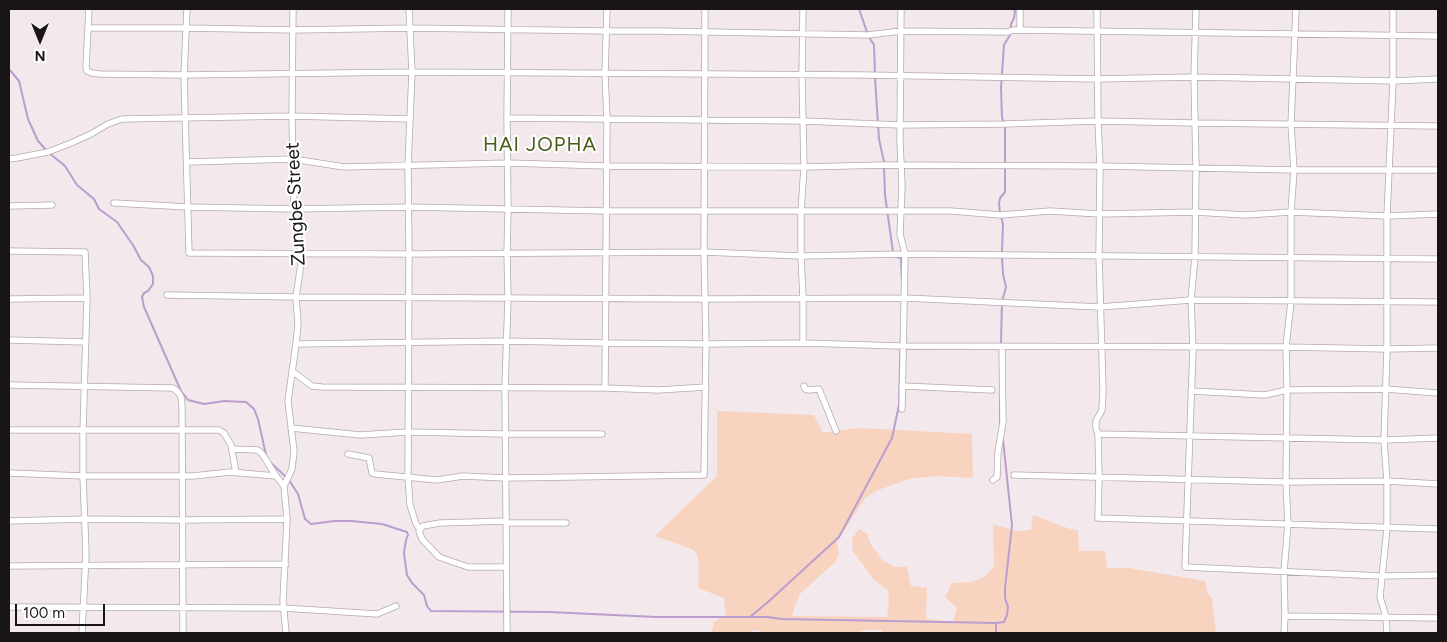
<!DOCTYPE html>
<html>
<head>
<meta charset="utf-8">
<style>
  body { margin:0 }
  #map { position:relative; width:1447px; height:642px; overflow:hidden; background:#f3e8eb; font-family:Figtree,sans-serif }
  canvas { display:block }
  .frame { position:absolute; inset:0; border:10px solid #191516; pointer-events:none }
  .north { position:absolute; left:15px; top:15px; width:50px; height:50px; -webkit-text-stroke:4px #fff; paint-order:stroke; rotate:180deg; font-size:14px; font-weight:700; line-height:20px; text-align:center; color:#191516 }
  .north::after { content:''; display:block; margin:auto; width:18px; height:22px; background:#191516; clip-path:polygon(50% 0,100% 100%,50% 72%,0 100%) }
  .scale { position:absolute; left:15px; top:604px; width:90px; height:22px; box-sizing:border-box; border:2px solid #191516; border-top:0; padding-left:6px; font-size:15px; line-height:18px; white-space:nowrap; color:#191516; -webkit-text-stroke:4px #fff; paint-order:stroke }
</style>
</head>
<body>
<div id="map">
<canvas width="1447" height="642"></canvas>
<div class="frame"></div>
<div class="north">N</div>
<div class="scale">100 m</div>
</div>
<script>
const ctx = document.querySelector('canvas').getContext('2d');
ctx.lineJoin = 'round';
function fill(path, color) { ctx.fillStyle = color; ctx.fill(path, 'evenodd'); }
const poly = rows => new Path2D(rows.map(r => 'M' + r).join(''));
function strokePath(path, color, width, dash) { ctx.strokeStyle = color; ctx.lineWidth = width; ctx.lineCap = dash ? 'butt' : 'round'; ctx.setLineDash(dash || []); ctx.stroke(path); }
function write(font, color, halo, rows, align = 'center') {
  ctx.font = font + ' Figtree,sans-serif'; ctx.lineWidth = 4; ctx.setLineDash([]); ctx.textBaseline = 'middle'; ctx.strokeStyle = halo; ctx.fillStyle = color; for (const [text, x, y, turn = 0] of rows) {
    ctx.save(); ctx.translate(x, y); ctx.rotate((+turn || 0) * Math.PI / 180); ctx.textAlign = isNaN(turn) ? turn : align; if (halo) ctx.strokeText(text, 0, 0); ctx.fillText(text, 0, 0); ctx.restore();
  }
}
fill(poly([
  [717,411,814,415,823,433,858,428,972,434,973,478,936,476,909,479,878,490,865,498,837,542,839,554,835,562,800,594,794,608,792,616,887,617,889,600,888,590,874,580,853,551,852,539,859,529,867,534,870,543,882,560,895,567,907,567,911,586,927,588,926,619,953,622,957,608,945,597,952,583,971,582,985,577,994,566,993,524,1016,531,1031,530,1033,515,1070,529,1078,530,1079,551,1105,551,1107,568,1129,568,1205,581,1207,592,1212,599,1216,633,884,633,881,630,868,630,851,633,764,633,757,630,742,633,713,633,712,631,714,622,726,615,724,598,698,588,699,562,697,554,692,549,655,536,717,476]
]), '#f7d3c0');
strokePath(poly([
  [859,9,867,32],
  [869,37,874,45,875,73],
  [9,69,19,81,28,119,38,141,48,152,65,166,77,185,94,199,99,209,117,222,133,245,141,260,149,267,153,276,153,284,148,291,144,293,142,297,144,307,181,391,188,400,204,404,224,401,246,402,254,409,258,419,266,455],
  [875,78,879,139,884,162],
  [884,167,885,195,893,252],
  [1000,213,999,204,1000,198,1005,192,1005,124,1002,118,1001,88,1004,45,1010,35,1011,24,1014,18,1015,11,1013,9],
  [1001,217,1003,224,1002,252],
  [893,256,901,258,902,283],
  [1001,343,1002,302,1006,287,1003,274,1002,257],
  [1000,400,1000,423],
  [271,463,286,477],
  [289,480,298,494,305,519,311,524,335,521,351,521,382,524,407,532,408,535,406,540,404,553,407,575,412,583,424,595,427,606,431,611,549,612,656,617,767,617,782,619,996,623,996,633],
  [750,617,768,602,839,537,892,438,899,405,901,331],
  [996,623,1004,622,1007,615,1008,607,1005,598,1005,588,1012,525,1003,440]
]), '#b99ecf', 2);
const street = poly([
  [89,9,86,67,87,71,92,73,100,74,184,75,412,72,864,75,1097,79,1194,77,1393,81,1438,79],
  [187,9,184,75,189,253,409,254,704,252,801,256,905,254,1438,259],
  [409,9,412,72,408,165,409,254,408,477,410,505,416,524,420,529],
  [901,9,900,141,902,186,900,234,905,254,902,409],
  [1097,9,1098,121,1100,166,1099,256,1103,390,1102,410,1096,421,1096,428,1098,434,1099,476,1098,518,1438,529],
  [1196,9,1194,77,1196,167,1195,257,1191,300,1193,348,1185,567,1381,576,1438,575],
  [88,28,187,28,293,30,410,28,606,31,657,31,868,35,901,31,1008,32,1013,30,1438,36],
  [1020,30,1020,9],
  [507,118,804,121,900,125,1005,124,1098,121,1195,123,1438,126],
  [9,159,17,158,48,152,71,143,91,134,108,124,122,119,292,116,409,119],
  [187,162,293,159,344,167,508,163,607,166,804,167,884,165,1100,166,1294,170,1438,170],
  [114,203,188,207,294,209,408,207,606,211,951,211,1001,215,1050,211,1100,214,1195,212,1245,215,1291,212,1387,216,1438,214],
  [9,206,52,205],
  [9,251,85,252,87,298,83,431,83,476,86,554,82,633],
  [167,295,296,297,705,299,904,298,1100,307,1191,300,1438,302],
  [9,299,87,298],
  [9,340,86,342],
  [803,343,803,298,801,256,801,212,804,167,802,75,803,9],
  [296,344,507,341,604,343,706,344,803,343,900,346,1286,347,1387,349,1438,348],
  [292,371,312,386,322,387,605,388,658,390,706,387],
  [9,385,173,388,178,392,181,397,182,406,183,633],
  [804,386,805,389,809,390,819,389,836,431],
  [902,386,992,390],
  [605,388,607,119,605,74,607,9],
  [1191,391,1265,395,1287,390,1385,389,1438,393],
  [291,428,360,435,408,432,505,434,602,434],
  [9,430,219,430,224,433,231,445,236,473],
  [1098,434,1384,440,1438,438],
  [233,449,258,450,263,455,276,476,284,486,287,519,283,601,286,633],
  [348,454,369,458,372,473,375,474,437,480,463,476,506,478,704,475,706,344,704,252,705,9],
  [9,473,83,476,193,476,230,472,276,476],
  [1014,475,1286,482,1387,481,1438,484],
  [993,480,997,477,998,452,1003,422,1002,347],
  [284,486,292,469,294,451,288,401,296,344,298,324,296,297,301,264,301,254,294,209,292,116,293,9],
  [9,521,84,519,181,520,287,519],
  [506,521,440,523,423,526,419,531,422,539,439,557,468,567,506,567],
  [506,523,566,523],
  [9,566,286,564],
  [9,607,283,608,377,614,396,606],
  [1285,616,1438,618],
  [507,633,505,388,508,298,507,253,508,210,507,118,508,9],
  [1284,633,1285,616,1284,571,1288,524,1286,482,1287,390,1286,347,1291,301,1291,212,1294,170,1291,124,1296,9],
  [1387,633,1386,617,1380,597,1387,528,1387,481,1384,440,1387,349,1387,216,1393,81,1393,9]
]);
strokePath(street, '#b3a9ab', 7);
strokePath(street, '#fff', 5.5);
write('19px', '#191516', '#fff', [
  ["Zungbe Street",296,204,-93]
]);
ctx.letterSpacing = '1px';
write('20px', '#455d15', '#fff', [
  ["HAI JOPHA",540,145]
]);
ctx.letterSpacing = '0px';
</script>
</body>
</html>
